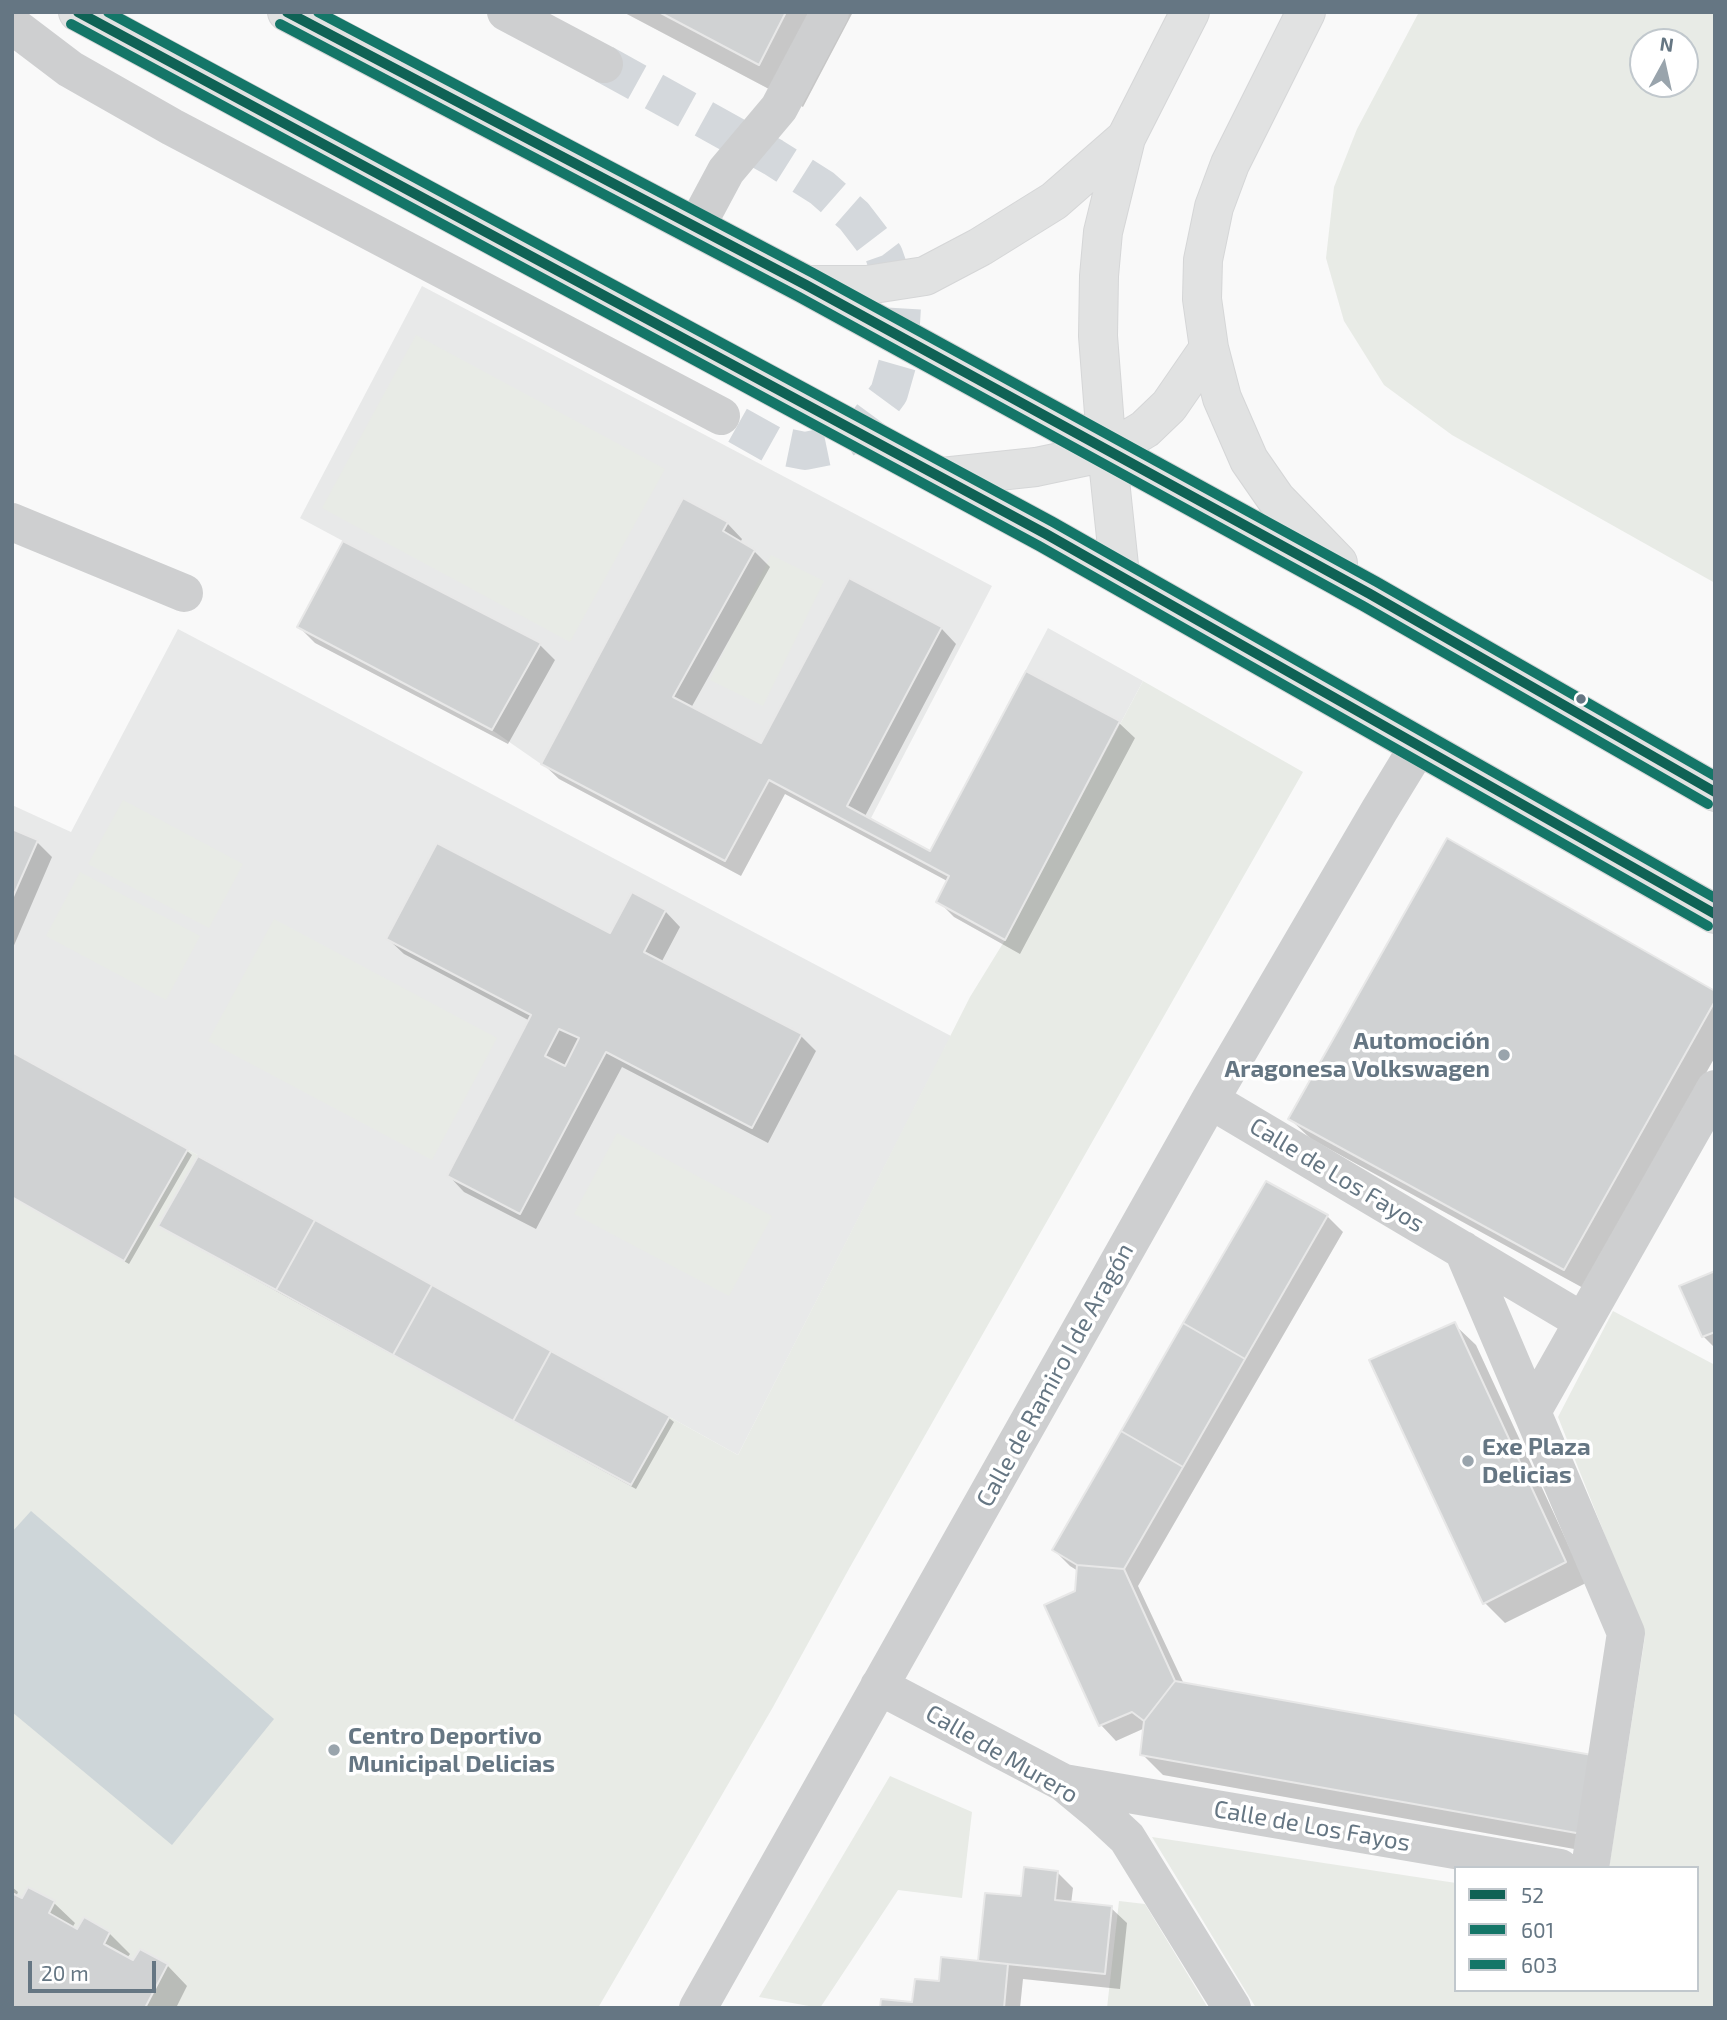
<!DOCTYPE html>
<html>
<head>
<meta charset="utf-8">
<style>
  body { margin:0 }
  #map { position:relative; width:1727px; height:2020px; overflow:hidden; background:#f9f9f9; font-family:"Exo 2",sans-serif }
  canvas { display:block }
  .frame { position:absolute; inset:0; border:14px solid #657683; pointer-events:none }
  .legend { position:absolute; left:1454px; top:1866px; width:245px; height:126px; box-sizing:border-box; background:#fff; border:2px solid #c1c8cd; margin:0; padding:9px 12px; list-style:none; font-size:21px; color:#657683 }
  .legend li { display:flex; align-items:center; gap:14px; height:35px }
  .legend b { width:35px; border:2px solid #c1c8cd }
  .north { position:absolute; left:1629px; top:28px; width:70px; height:70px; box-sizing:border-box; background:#fff; border:2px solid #c1c8cd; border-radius:50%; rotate:8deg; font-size:19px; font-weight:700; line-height:28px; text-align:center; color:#657683 }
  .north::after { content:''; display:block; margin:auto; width:24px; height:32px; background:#99a4ac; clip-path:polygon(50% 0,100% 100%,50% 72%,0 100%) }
  .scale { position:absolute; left:28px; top:1961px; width:128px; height:32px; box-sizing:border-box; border:4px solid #657683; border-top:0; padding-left:9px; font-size:21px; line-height:24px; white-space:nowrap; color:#657683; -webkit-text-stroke:5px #fff; paint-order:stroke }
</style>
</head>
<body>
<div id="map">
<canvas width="1727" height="2020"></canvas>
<div class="frame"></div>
<ul class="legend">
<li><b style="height:9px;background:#0f6255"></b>52</li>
<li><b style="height:9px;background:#147668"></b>601</li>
<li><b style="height:9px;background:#147668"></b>603</li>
</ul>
<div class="north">N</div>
<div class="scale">20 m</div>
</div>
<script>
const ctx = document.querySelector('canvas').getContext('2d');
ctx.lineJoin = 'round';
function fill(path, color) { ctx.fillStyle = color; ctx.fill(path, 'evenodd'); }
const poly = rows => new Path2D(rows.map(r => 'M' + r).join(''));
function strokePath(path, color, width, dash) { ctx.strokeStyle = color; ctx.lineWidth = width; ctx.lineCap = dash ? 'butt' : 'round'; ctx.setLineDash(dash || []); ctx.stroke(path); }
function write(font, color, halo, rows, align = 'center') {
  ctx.font = font + ' "Exo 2",sans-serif'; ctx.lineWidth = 7; ctx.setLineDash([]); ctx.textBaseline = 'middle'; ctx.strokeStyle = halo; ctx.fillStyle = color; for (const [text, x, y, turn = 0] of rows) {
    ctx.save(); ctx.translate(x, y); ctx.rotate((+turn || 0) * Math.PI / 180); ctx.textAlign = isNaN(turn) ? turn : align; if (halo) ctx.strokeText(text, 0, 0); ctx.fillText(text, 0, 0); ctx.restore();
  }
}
fill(poly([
  [422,286,992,586,871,818,891,830,930,851,1048,628,1143,681,1005,940,949,876,770,780,725,861,541,764,492,730,297,627,343,541,300,518],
  [178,629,951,1036,738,1455,12,1052,12,805,71,832]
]), '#e8e9e9');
fill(poly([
  [1419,12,1715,12,1715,583,1452,435,1384,385,1344,321,1326,258,1334,187,1357,129],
  [1643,42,1685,42,1685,84,1643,84],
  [416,335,665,469,570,642,322,508],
  [771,555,824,581,763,706,710,680],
  [1143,681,1303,772,850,1567,773,1707,598,2008,12,2008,12,1052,738,1455,970,997,1005,940],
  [123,800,243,864,209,928,88,864],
  [80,872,200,936,166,1000,46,936],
  [274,919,497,1038,432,1160,208,1041],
  [617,1133,772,1216,729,1296,574,1214],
  [1613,1311,1715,1365,1715,2008,1256,2008,1152,1837,1456,1883,1456,1990,1697,1990,1697,1868,1609,1868,1645,1636,1558,1417],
  [890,1776,972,1812,962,1898,898,1890,820,2008,759,1997],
  [1119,1901,1145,1904,1208,2008,1107,2008]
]), '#e8ebe6');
fill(poly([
  [31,1511,274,1719,172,1845,12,1712,12,1532]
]), '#ced6d9');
fill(poly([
  [623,12,853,12,803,107],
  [727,523,742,539,740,543,754,551,770,567,691,708,761,746,941,628,956,644,864,818,931,853,1119,723,1135,738,1020,954,954,917,938,901,949,882,785,794,741,876,559,779,543,764],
  [299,627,540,645,555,660,508,744,315,643],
  [12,831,37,842,52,857,12,950],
  [665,911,680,927,661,963,801,1036,816,1051,768,1143,622,1067,536,1229,464,1192,449,1176,530,1021,404,954,388,939,611,936],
  [1715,993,1715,1057,1585,1289,1311,1139,1290,1119],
  [187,1151,192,1155,129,1264,12,1197],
  [198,1158,669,1418,674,1422,636,1489,165,1230,160,1225],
  [1327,1216,1343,1232,1138,1586,1184,1684,1591,1757,1602,1854,1163,1775,1142,1754,1145,1728,1116,1741,1101,1725,1046,1606,1076,1592,1078,1571,1070,1566,1054,1550],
  [1715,1273,1715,1348,1703,1336],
  [1455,1325,1476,1345,1586,1583,1505,1623,1485,1603],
  [1057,1872,1073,1888,1071,1904,1111,1908,1127,1923,1120,1989,1023,1979,1020,2008,882,2008,913,2004,940,1983,979,1963,1023,1898],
  [12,1887,18,1892,16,1897,23,1900,54,1903,75,1923,72,1928,78,1931,109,1933,130,1954,127,1958,134,1962,167,1965,187,1986,176,2008,12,2008]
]), '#0003');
const building = poly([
  [659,12,786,12,759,65,659,12],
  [683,498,728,522,723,531,755,550,673,697,761,743,849,578,942,627,847,806,930,851,1026,671,1120,721,1005,940,936,902,949,876,769,780,725,861,541,764,683,498],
  [343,541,541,643,492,730,297,627,343,541],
  [12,829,38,840,12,899,12,829],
  [1447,838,1715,991,1715,1001,1564,1270,1288,1119,1447,838],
  [437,843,610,933,632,892,666,910,644,952,802,1034,752,1128,606,1052,520,1214,447,1176,531,1015,386,939,437,843],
  [559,1029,579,1038,565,1066,545,1056,559,1029],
  [12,1052,188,1149,124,1261,12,1197,12,1052],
  [198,1156,315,1220,276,1290,158,1226,198,1156],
  [1266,1181,1328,1215,1245,1359,1183,1323,1266,1181],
  [315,1220,432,1285,393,1355,276,1290,315,1220],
  [1715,1271,1715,1332,1702,1337,1679,1286,1715,1271],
  [432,1285,551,1351,513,1421,393,1355,432,1285],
  [1455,1322,1566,1562,1483,1604,1369,1360,1455,1322],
  [1183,1323,1245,1359,1183,1467,1121,1431,1183,1323],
  [551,1351,670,1416,631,1485,513,1421,551,1351],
  [1121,1431,1183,1467,1124,1569,1077,1565,1052,1550,1121,1431],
  [1077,1565,1124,1569,1175,1681,1144,1721,1132,1712,1099,1726,1044,1605,1075,1591,1077,1565],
  [1175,1681,1592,1755,1582,1834,1140,1755,1144,1721,1175,1681],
  [1024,1867,1058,1871,1055,1900,1112,1906,1105,1974,978,1961,985,1893,1021,1896,1024,1867],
  [28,1887,55,1901,49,1913,77,1929,84,1917,110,1932,104,1944,133,1960,140,1949,168,1964,145,2008,12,2008,12,1893,22,1898,28,1887],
  [941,1957,1008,1964,1004,2008,880,2008,881,1999,912,2002,915,1979,939,1981,941,1957]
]);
fill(building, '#d0d2d3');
strokePath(building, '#e8e8e8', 2);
strokePath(poly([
  [604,64,773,157,822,188,854,216,884,255,902,306,899,358,889,393,864,427,834,445,805,451,771,444,721,416]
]), '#d4d8dc', 38, [38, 19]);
const major = poly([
  [78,12,1046,534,1715,914],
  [287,12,806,285,1370,594,1715,792],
  [1306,12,1230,164,1214,207,1203,260,1202,299,1209,348,1222,398,1249,460,1276,499,1338,563],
  [809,285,867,285,925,276,980,247,1054,201,1126,138],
  [942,477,1036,467,1107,452,1145,429,1169,406,1209,348],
  [1120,575,1107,452,1098,336,1099,276,1103,232,1126,138,1190,12]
]);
strokePath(major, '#d5d6d7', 40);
strokePath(poly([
  [506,12,604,64],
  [12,25,70,69,172,127,721,416],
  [696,227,726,171,779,108,830,12],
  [12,522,184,593],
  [1210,1100,1582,1321],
  [1463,1250,1532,1412],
  [879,1686,1064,1783,1099,1812,1127,1838,1232,2008],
  [1064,1783,1560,1868],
  [1590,1868,1626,1633,1532,1412,1715,1089],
  [698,2008,1210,1100,1379,811,1418,747]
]), '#cecfd0', 38);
strokePath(major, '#e1e2e2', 38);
strokePath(poly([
  [78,12,1046,534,1715,914],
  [287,12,806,285,1370,594,1715,792]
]), '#0f6255', 10);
strokePath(poly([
  [71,24,1039,546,1708,926],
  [280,24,799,297,1363,606,1708,804]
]), '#147668', 10);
strokePath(poly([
  [108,12,1053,522,1715,898],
  [318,12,813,273,1377,582,1715,776]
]), '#147668', 10);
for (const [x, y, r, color] of [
  [1581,699,6,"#657683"],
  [1504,1055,7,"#99a4ac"],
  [1468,1461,7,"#99a4ac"],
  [334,1750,7,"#99a4ac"]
]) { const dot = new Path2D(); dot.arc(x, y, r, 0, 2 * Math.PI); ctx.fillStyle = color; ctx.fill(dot); strokePath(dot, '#fff', 2.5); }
write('bold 24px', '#657683', '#fff', [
  ["Automoción",1490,1041,"right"],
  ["Aragonesa Volkswagen",1490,1069,"right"],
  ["Exe Plaza",1482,1447],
  ["Delicias",1482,1475],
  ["Centro Deportivo",348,1736],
  ["Municipal Delicias",348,1764]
], 'left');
write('24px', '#657683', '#fff', [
  ["Calle de Los Fayos",1337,1175,31],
  ["Calle de Ramiro I de Aragón",1055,1375,-61],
  ["Calle de Murero",1002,1754,30],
  ["Calle de Los Fayos",1312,1826,10]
]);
</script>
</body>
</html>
